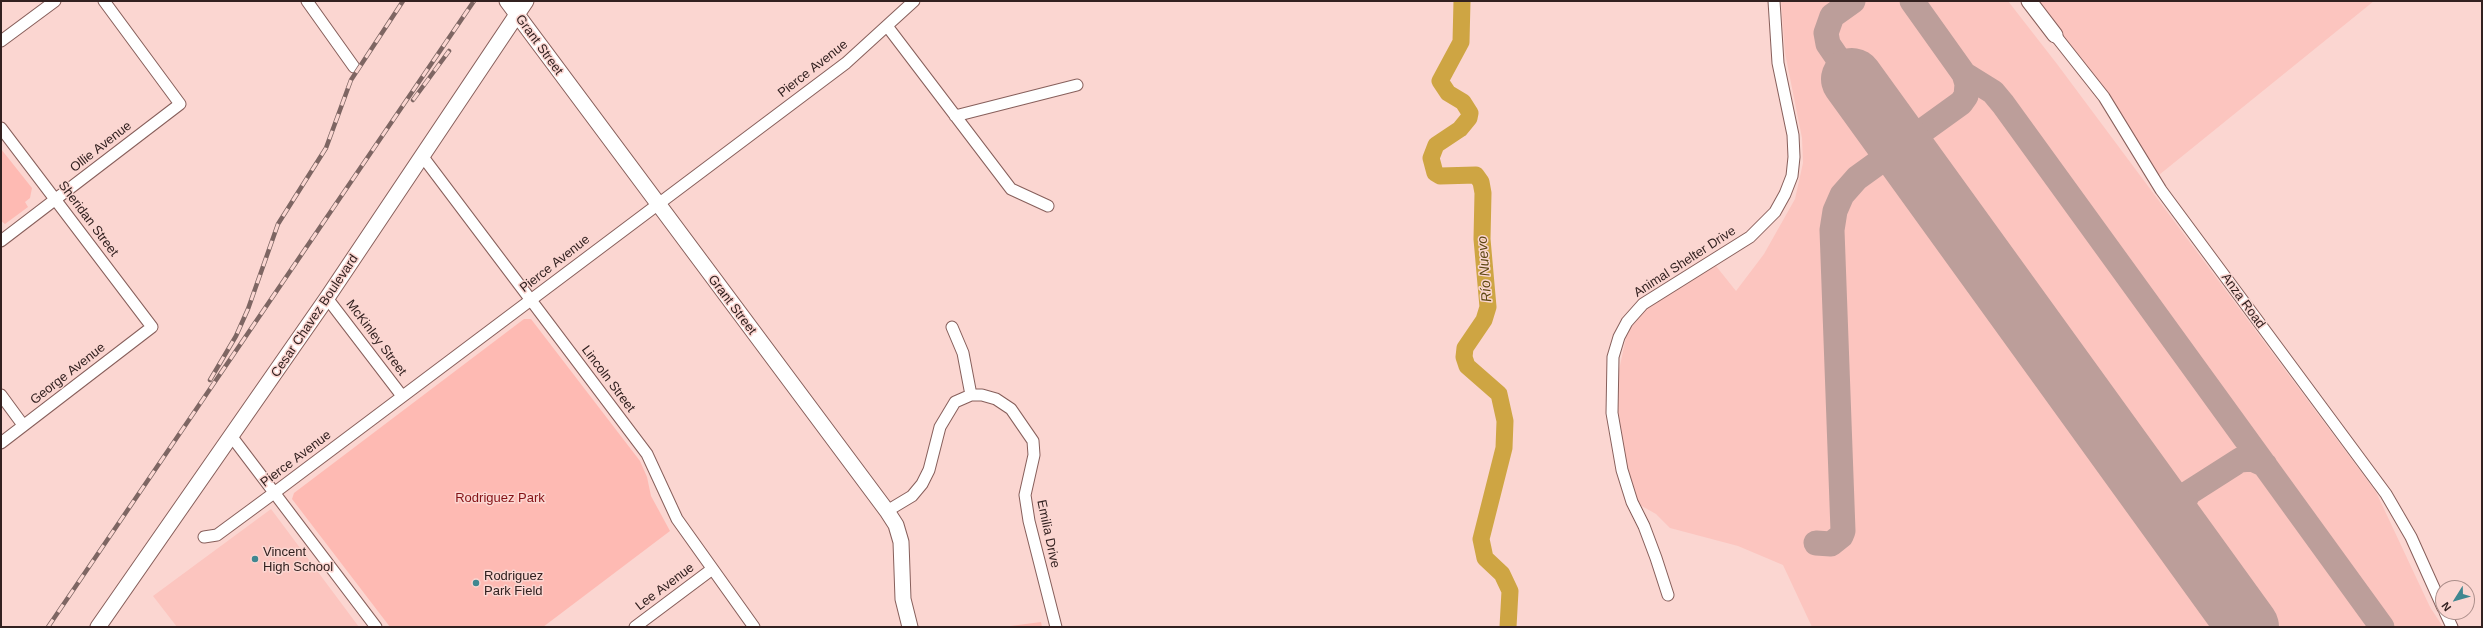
<!DOCTYPE html>
<html>
<head>
<meta charset="utf-8">
<style>
  body { margin:0 }
  #map { position:relative; width:2483px; height:628px; overflow:hidden; background:#fbd6d1; font-family:Arial,sans-serif }
  canvas { display:block }
  .frame { position:absolute; inset:0; border:2px solid #322120; pointer-events:none }
  .north { position:absolute; left:2435px; top:580px; width:40px; height:40px; box-sizing:border-box; background:#fbd6d1; border:1px solid #ab8e8a; border-radius:50%; rotate:233deg; font-size:11px; font-weight:700; line-height:16px; text-align:center; color:#322120 }
  .north::after { content:''; display:block; margin:auto; width:14px; height:18px; background:#408790; clip-path:polygon(50% 0,100% 100%,50% 72%,0 100%) }
</style>
</head>
<body>
<div id="map">
<canvas width="2483" height="628"></canvas>
<div class="frame"></div>
<div class="north">N</div>
</div>
<script>
const ctx = document.querySelector('canvas').getContext('2d');
ctx.lineJoin = 'round';
function fill(path, color) { ctx.fillStyle = color; ctx.fill(path, 'evenodd'); }
const poly = rows => new Path2D(rows.map(r => 'M' + r).join(''));
function strokePath(path, color, width, dash) { ctx.strokeStyle = color; ctx.lineWidth = width; ctx.lineCap = dash ? 'butt' : 'round'; ctx.setLineDash(dash || []); ctx.stroke(path); }
function write(font, color, halo, rows, align = 'center') {
  ctx.font = font + ' Arial,sans-serif'; ctx.lineWidth = 3; ctx.setLineDash([]); ctx.textBaseline = 'middle'; ctx.strokeStyle = halo; ctx.fillStyle = color; for (const [text, x, y, turn = 0] of rows) {
    ctx.save(); ctx.translate(x, y); ctx.rotate((+turn || 0) * Math.PI / 180); ctx.textAlign = isNaN(turn) ? turn : align; if (halo) ctx.strokeText(text, 0, 0); ctx.fillText(text, 0, 0); ctx.restore();
  }
}
fill(poly([
  [1781,1,2008,1,2057,64,2376,492,2430,607,2443,627,1812,627,1783,565,1738,546,1670,528,1656,514,1640,505,1631,486,1618,421,1617,380,1626,337,1633,324,1649,306,1716,266,1736,291,1764,254,1795,199,1803,163,1802,138,1785,53],
  [2029,1,2374,1,2154,179,2104,97],
  [271,509,359,627,177,627,153,596]
]), '#fcc5bf');
fill(poly([
  [1,149,32,188,30,198,25,202,28,207,5,224,1,221],
  [524,319,531,319,640,461,647,477,651,496,670,531,543,627,390,627,292,499,294,493],
  [1041,622,1042,627,1003,627]
]), '#febab3');
strokePath(poly([
  [1462,1,1461,42,1440,81,1448,93,1463,102,1470,113,1469,118,1460,129,1436,145,1431,158,1435,173,1440,176,1476,175,1481,182,1483,193,1482,239,1488,307,1484,320,1465,348,1464,357,1467,366,1499,394,1505,421,1504,448,1481,539,1485,558,1502,574,1510,591,1508,627]
]), '#cea543', 17);
strokePath(poly([
  [1964,74,1993,92,2003,104,2382,627],
  [1852,79,1828,44,1826,33,1832,16,1853,1],
  [2140,477,2156,493,2166,496,2182,497,2240,460,2252,459,2265,465],
  [2187,496,2181,508,2180,526,2194,552],
  [1816,543,1831,544,1841,536,1843,531,1832,230,1835,211,1842,195,1857,178,1961,103,1966,96,1967,84,1964,74,1912,1]
]), '#bc9e9a', 25);
strokePath(poly([
  [1852,79,2248,627]
]), '#bc9e9a', 62);
const street = poly([
  [307,1,354,67],
  [887,26,1011,189,1048,206],
  [2055,35,2104,97,2161,190,2386,494,2411,537,2443,608],
  [1,41,55,1],
  [955,116,1077,85],
  [1,128,152,327,1,443],
  [423,157,647,454,677,519,754,627],
  [1,241,180,104,104,1],
  [327,298,402,396],
  [952,327,963,353,971,395],
  [1,395,23,425],
  [232,437,376,627],
  [887,511,912,496,922,484,929,470,940,427,955,402,971,395,982,395,996,399,1011,409,1033,441,1034,455,1025,495,1029,521,1056,627],
  [204,537,217,535,274,493,846,63,914,1],
  [1668,595,1656,558,1644,526,1632,502,1622,470,1612,413,1613,357,1619,337,1627,322,1643,304,1750,237,1775,212,1785,194,1792,176,1794,157,1793,135,1778,63,1774,1],
  [2445,612,2452,627],
  [635,627,711,570]
]);
const secondary = poly([
  [507,1,887,511,896,525,901,542,903,599,910,627],
  [2029,1,2055,35],
  [98,627,327,298,526,1]
]);
strokePath(street, '#875f5b', 13);
strokePath(secondary, '#875f5b', 17);
strokePath(street, '#fff', 11);
strokePath(secondary, '#fff', 15);
const rail = poly([
  [413,100,449,51],
  [210,380,236,336,248,309,278,224,326,148,351,80,403,1],
  [48,627,474,1]
]);
strokePath(rail, '#7e6663', 4.5);
strokePath(rail, '#fbd6d1', 3, [9]);
for (const [x, y, r, color] of [
  [255,559,4,"#408790"],
  [476,583,4,"#408790"]
]) { const dot = new Path2D(); dot.arc(x, y, r, 0, 2 * Math.PI); ctx.fillStyle = color; ctx.fill(dot); strokePath(dot, '#fbd6d1', 1.5); }
write('13px', '#322120', '#fbd6d1', [
  ["Grant Street",539,45,54],
  ["Pierce Avenue",813,69,-38],
  ["Ollie Avenue",101,147,-38],
  ["Sheridan Street",88,219,53],
  ["Animal Shelter Drive",1685,262,-33],
  ["Pierce Avenue",555,264,-38],
  ["Anza Road",2243,301,54],
  ["Grant Street",732,305,53],
  ["Cesar Chavez Boulevard",315,316,-56],
  ["McKinley Street",376,338,53],
  ["George Avenue",68,374,-38],
  ["Lincoln Street",608,379,53],
  ["Pierce Avenue",296,459,-37],
  ["Emilia Drive",1048,534,78],
  ["Lee Avenue",665,587,-37]
]);
write('13px', '#841115', '#fbd6d1', [
  ["Rodriguez Park",500,498]
]);
write('13px', '#322120', '#fbd6d1', [
  ["Vincent",263,552],
  ["High School",263,567],
  ["Rodriguez",484,576],
  ["Park Field",484,591]
], 'left');
write('italic 14px', '#5d4712', '#fbd6d1', [
  ["Río Nuevo",1485,269,-94]
]);
</script>
</body>
</html>
